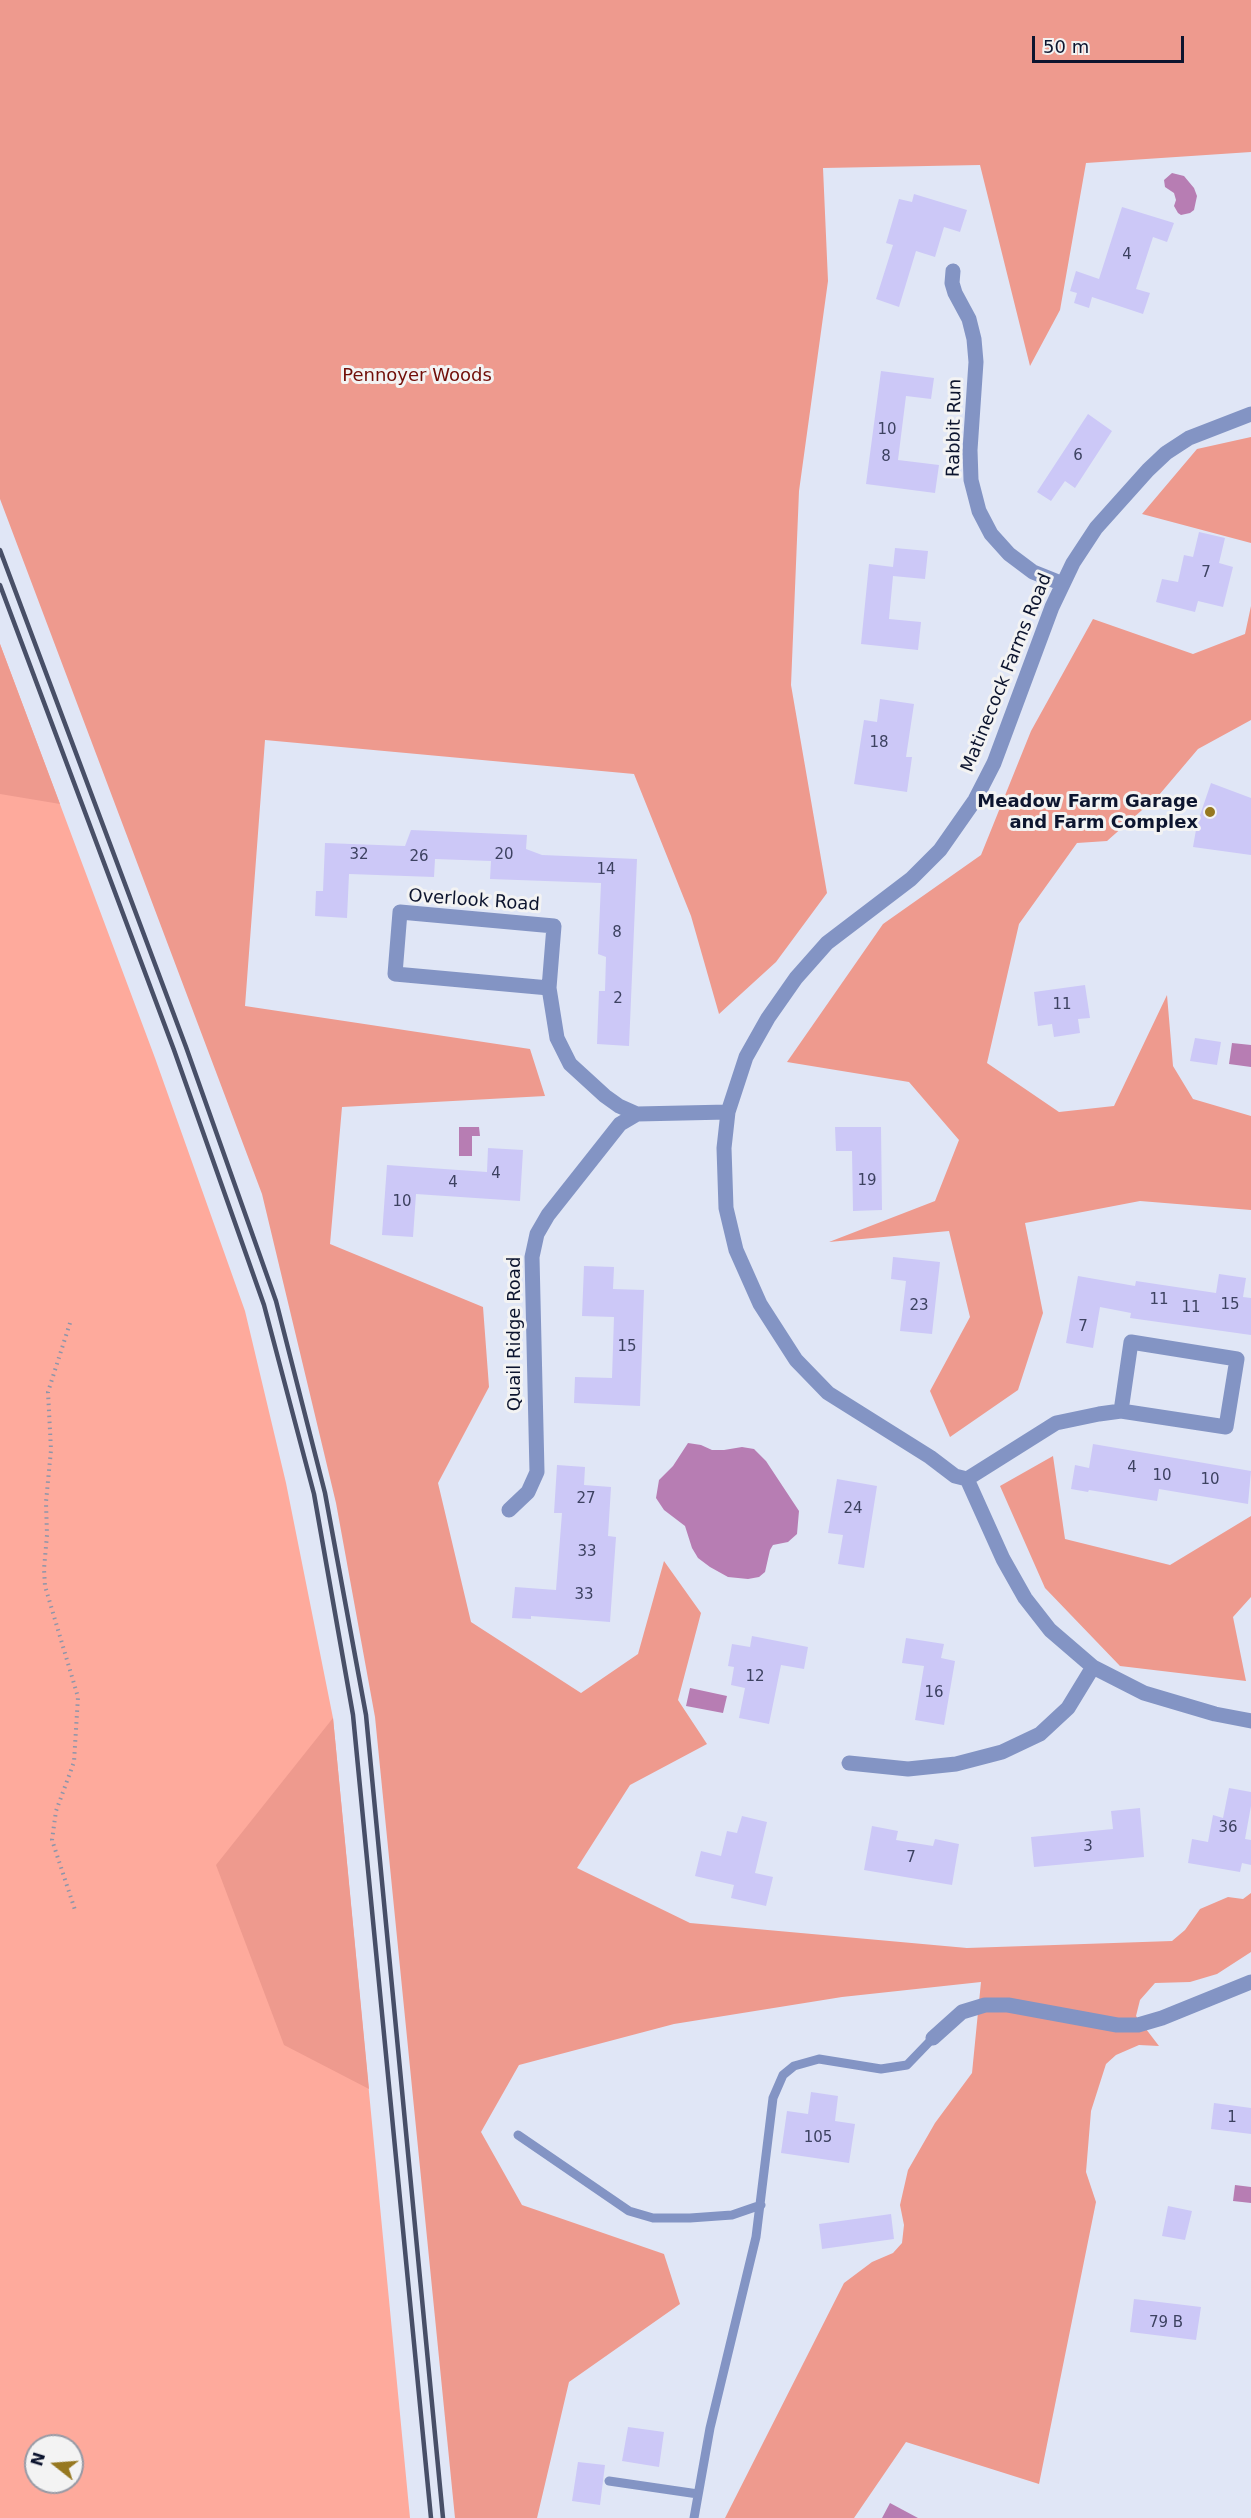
<!DOCTYPE html>
<html>
<head>
<meta charset="utf-8">
<style>
  body { margin:0 }
  #map { position:relative; width:1251px; height:2518px; overflow:hidden; background:#e0e6f6; font-family:"DejaVu Sans",sans-serif }
  canvas { display:block }
  .north { position:absolute; left:24px; top:2434px; width:60px; height:60px; box-sizing:border-box; background:#f3f3f3; border:2px solid #979aa5; border-radius:50%; rotate:287deg; font-size:16px; font-weight:700; line-height:24px; text-align:center; color:#0d152f }
  .north::after { content:''; display:block; margin:auto; width:21px; height:27px; background:#967820; clip-path:polygon(50% 0,100% 100%,50% 72%,0 100%) }
  .scale { position:absolute; left:1032px; top:36px; width:152px; height:27px; box-sizing:border-box; border:3px solid #0d152f; border-top:0; padding-left:8px; font-size:18px; line-height:21px; white-space:nowrap; color:#0d152f; -webkit-text-stroke:4px #f3f3f3; paint-order:stroke }
</style>
</head>
<body>
<div id="map">
<canvas width="1251" height="2518"></canvas>
<div class="north">N</div>
<div class="scale">50 m</div>
</div>
<script>
const ctx = document.querySelector('canvas').getContext('2d');
ctx.lineJoin = 'round';
function fill(path, color) { ctx.fillStyle = color; ctx.fill(path, 'evenodd'); }
const poly = rows => new Path2D(rows.map(r => 'M' + r).join(''));
function strokePath(path, color, width, dash) { ctx.strokeStyle = color; ctx.lineWidth = width; ctx.lineCap = dash ? 'butt' : 'round'; ctx.setLineDash(dash || []); ctx.stroke(path); }
function write(font, color, halo, rows, align = 'center') {
  ctx.font = font + ' "DejaVu Sans",sans-serif'; ctx.lineWidth = 6; ctx.setLineDash([]); ctx.textBaseline = 'middle'; ctx.strokeStyle = halo; ctx.fillStyle = color; for (const [text, x, y, turn = 0] of rows) {
    ctx.save(); ctx.translate(x, y); ctx.rotate((+turn || 0) * Math.PI / 180); ctx.textAlign = isNaN(turn) ? turn : align; if (halo) ctx.strokeText(text, 0, 0); ctx.fillText(text, 0, 0); ctx.restore();
  }
}
fill(poly([
  [0,644,155,1058,245,1311,286,1483,333,1718,410,2518,0,2518],
  [36,2446,72,2446,72,2482,36,2482]
]), '#feaa9c');
fill(poly([
  [0,0,1251,0,1251,152,1086,163,1060,310,1030,366,980,165,823,168,828,281,799,491,791,685,827,893,776,962,719,1014,691,916,634,774,265,740,245,1006,530,1049,545,1096,342,1107,330,1244,483,1307,489,1387,438,1483,471,1622,581,1693,638,1654,664,1561,701,1613,678,1700,707,1744,630,1785,577,1868,690,1923,967,1948,1172,1941,1185,1930,1200,1909,1228,1897,1243,1899,1251,1893,1251,1952,1217,1974,1190,1982,1155,1983,1140,2000,1136,2016,1159,2046,1139,2045,1116,2055,1106,2064,1091,2111,1086,2172,1096,2202,1039,2484,906,2442,854,2518,725,2518,844,2283,872,2262,893,2253,902,2243,904,2225,900,2205,908,2170,935,2123,972,2073,981,1982,842,1997,674,2024,519,2065,481,2132,522,2205,664,2254,680,2304,569,2382,537,2518,455,2518,375,1717,336,1503,262,1194,0,499],
  [1251,437,1251,543,1142,514,1197,449],
  [1251,606,1251,720,1198,749,1159,795,1107,841,1077,843,1019,924,987,1063,1059,1112,1114,1106,1167,995,1173,1066,1193,1099,1251,1116,1251,1210,1140,1201,1025,1223,1043,1313,1018,1390,950,1437,930,1391,970,1317,949,1231,829,1242,935,1201,959,1140,909,1082,787,1062,883,924,981,855,1031,731,1093,619,1193,654,1245,634],
  [0,644,60,804,0,794],
  [1053,1456,1065,1539,1170,1565,1251,1516,1251,1597,1233,1617,1246,1681,1120,1666,1045,1588,1000,1486],
  [333,1718,369,2089,284,2045,216,1865]
]), '#ee9a8e');
fill(poly([
  [1172,173,1184,176,1194,188,1197,196,1194,210,1190,213,1181,215,1178,213,1174,206,1176,200,1174,193,1165,187,1164,180],
  [1232,1043,1251,1045,1251,1067,1229,1064],
  [459,1127,479,1127,480,1136,472,1136,472,1156,459,1156],
  [688,1443,701,1445,712,1450,724,1450,742,1447,754,1449,766,1461,799,1511,797,1534,788,1542,773,1545,770,1550,765,1572,759,1577,748,1579,728,1577,710,1567,698,1558,692,1548,685,1526,664,1510,656,1498,659,1480,673,1466],
  [690,1688,727,1696,723,1713,686,1706],
  [1235,2185,1251,2187,1251,2203,1233,2201],
  [890,2503,918,2518,882,2518]
]), '#b77db3');
fill(poly([
  [914,194,967,210,960,232,944,227,935,257,916,251,899,307,876,299,893,245,886,243,899,199,912,202],
  [1122,207,1174,223,1167,242,1153,237,1136,289,1150,293,1143,314,1092,297,1089,308,1074,303,1077,293,1070,291,1076,271,1099,279],
  [881,371,934,378,931,399,906,396,898,460,939,465,935,493,866,484],
  [1088,414,1112,431,1075,488,1065,481,1051,501,1037,492],
  [1199,532,1225,538,1219,563,1233,567,1223,607,1198,601,1195,612,1156,602,1162,579,1178,582,1184,555,1193,557],
  [895,548,928,551,925,579,893,576,889,619,921,622,918,650,861,644,869,564,893,567],
  [880,699,914,704,906,757,912,757,907,792,854,784,864,720,877,722],
  [1211,783,1251,798,1251,855,1193,847,1197,824],
  [411,830,527,835,526,849,542,855,637,859,629,1046,597,1044,599,991,605,991,606,957,598,954,601,883,490,879,491,861,435,859,434,877,349,874,347,918,315,916,316,891,323,891,325,843,405,846],
  [1085,985,1090,1018,1078,1019,1080,1033,1054,1037,1052,1024,1038,1026,1034,992],
  [1195,1038,1221,1042,1217,1065,1190,1061],
  [835,1127,881,1127,882,1210,853,1211,852,1151,836,1151],
  [488,1148,523,1150,520,1201,416,1194,413,1237,382,1235,387,1165,487,1172],
  [893,1257,940,1262,932,1334,900,1331,906,1281,891,1279],
  [584,1266,614,1267,613,1289,644,1290,640,1406,574,1403,575,1377,612,1378,614,1317,582,1316],
  [1219,1274,1246,1278,1243,1297,1251,1298,1251,1335,1130,1318,1131,1313,1100,1307,1093,1348,1066,1343,1078,1276,1135,1286,1136,1281,1216,1293],
  [1093,1444,1251,1471,1248,1504,1159,1489,1157,1501,1089,1490,1088,1492,1071,1489,1075,1465,1089,1468],
  [557,1465,585,1467,584,1485,611,1487,608,1536,616,1537,610,1622,531,1616,531,1619,512,1618,515,1587,556,1590,562,1513,554,1513],
  [837,1479,877,1486,864,1568,838,1564,843,1535,828,1533],
  [752,1636,808,1647,804,1669,781,1665,769,1724,739,1718,745,1688,731,1685,734,1667,728,1666,732,1644,750,1647],
  [906,1638,944,1644,941,1658,955,1661,944,1725,915,1720,924,1666,902,1663],
  [1229,1788,1251,1792,1251,1806,1245,1839,1251,1840,1251,1865,1242,1863,1240,1872,1188,1863,1192,1839,1208,1842,1213,1815,1223,1818],
  [1140,1808,1144,1857,1034,1867,1031,1837,1113,1829,1111,1811],
  [742,1816,767,1822,755,1873,773,1877,766,1906,731,1898,734,1885,695,1876,701,1851,721,1856,727,1831,737,1833],
  [872,1826,898,1831,896,1840,933,1846,935,1839,959,1844,952,1885,864,1870],
  [811,2092,838,2096,835,2121,855,2124,849,2163,781,2153,787,2111,808,2114],
  [1214,2103,1251,2108,1251,2134,1211,2129],
  [1168,2206,1192,2211,1185,2240,1162,2236],
  [891,2214,894,2239,822,2249,819,2224],
  [1134,2299,1201,2307,1196,2340,1130,2332],
  [628,2427,664,2432,659,2467,622,2461],
  [578,2462,605,2465,600,2505,572,2501]
]), '#ccc8f7');
strokePath(poly([
  [70,1323,48,1392,51,1450,46,1502,47,1535,44,1569,45,1586,78,1697,74,1762,56,1811,52,1840,75,1910]
]), '#8e95a9', 4, [1.5, 4.5]);
strokePath(poly([
  [518,2135,629,2211,653,2218,690,2218,732,2215,761,2205],
  [609,2481,698,2494],
  [694,2518,710,2428,756,2237,773,2098,783,2075,794,2066,819,2059,881,2069,907,2065,933,2038]
]), '#8394c4', 9);
strokePath(poly([
  [953,271,952,283,955,293,969,319,974,339,976,362,970,450,971,480,979,511,991,534,1009,554,1033,572,1063,584],
  [549,988,395,974,400,912,554,926,549,988,557,1038,570,1064,605,1096,619,1106,637,1114,728,1112],
  [967,1479,955,1476,930,1457,828,1393,796,1360,760,1304,736,1250,726,1208,724,1148,728,1112,746,1057,768,1018,796,978,827,943,911,879,940,850,975,800,994,763,1052,607,1073,563,1096,528,1148,470,1166,453,1189,438,1251,414],
  [967,1479,1056,1423,1099,1414,1121,1411,1226,1427,1237,1359,1131,1342,1121,1411],
  [967,1479,1003,1559,1025,1598,1050,1630,1093,1667,1144,1693,1215,1714,1251,1721],
  [509,1510,528,1492,537,1472,532,1257,537,1234,548,1215,620,1124,637,1114],
  [849,1763,908,1769,956,1764,1002,1752,1040,1734,1068,1708,1093,1667],
  [933,2038,962,2012,985,2005,1008,2005,1117,2025,1138,2025,1162,2018,1251,1982]
]), '#8394c4', 15);
strokePath(poly([
  [0,550,186,1047,276,1301,325,1493,366,1715,443,2518],
  [0,585,174,1050,264,1305,314,1494,353,1715,431,2518]
]), '#484f67', 4.5);
for (const [x, y, r, color] of [
  [1210,812,6,"#967820"]
]) { const dot = new Path2D(); dot.arc(x, y, r, 0, 2 * Math.PI); ctx.fillStyle = color; ctx.fill(dot); strokePath(dot, '#f3f3f3', 2); }
write('15px', '#3d4261', null, [
  ["4",1127,255],
  ["10",887,430],
  ["6",1078,456],
  ["8",886,457],
  ["7",1206,573],
  ["18",879,743],
  ["32",359,855],
  ["20",504,855],
  ["26",419,857],
  ["14",606,870],
  ["8",617,933],
  ["2",618,999],
  ["11",1062,1005],
  ["4",496,1174],
  ["19",867,1181],
  ["4",453,1183],
  ["10",402,1202],
  ["11",1159,1300],
  ["15",1230,1305],
  ["23",919,1306],
  ["11",1191,1308],
  ["7",1083,1327],
  ["15",627,1347],
  ["4",1132,1468],
  ["10",1162,1476],
  ["10",1210,1480],
  ["27",586,1499],
  ["24",853,1509],
  ["33",587,1552],
  ["33",584,1595],
  ["12",755,1677],
  ["16",934,1693],
  ["36",1228,1828],
  ["3",1088,1847],
  ["7",911,1858],
  ["1",1232,2118],
  ["105",818,2138],
  ["79 B",1166,2323]
]);
write('18px', '#710e08', '#f3f3f3', [
  ["Pennoyer Woods",417,376]
]);
write('18px', '#0d152f', '#f3f3f3', [
  ["Rabbit Run",955,428,-89],
  ["Matinecock Farms Road",1007,673,-68],
  ["Overlook Road",474,901,4],
  ["Quail Ridge Road",515,1334,-90]
]);
write('bold 18px', '#0d152f', '#f3f3f3', [
  ["Meadow Farm Garage",1198,802],
  ["and Farm Complex",1198,823]
], 'right');
</script>
</body>
</html>
